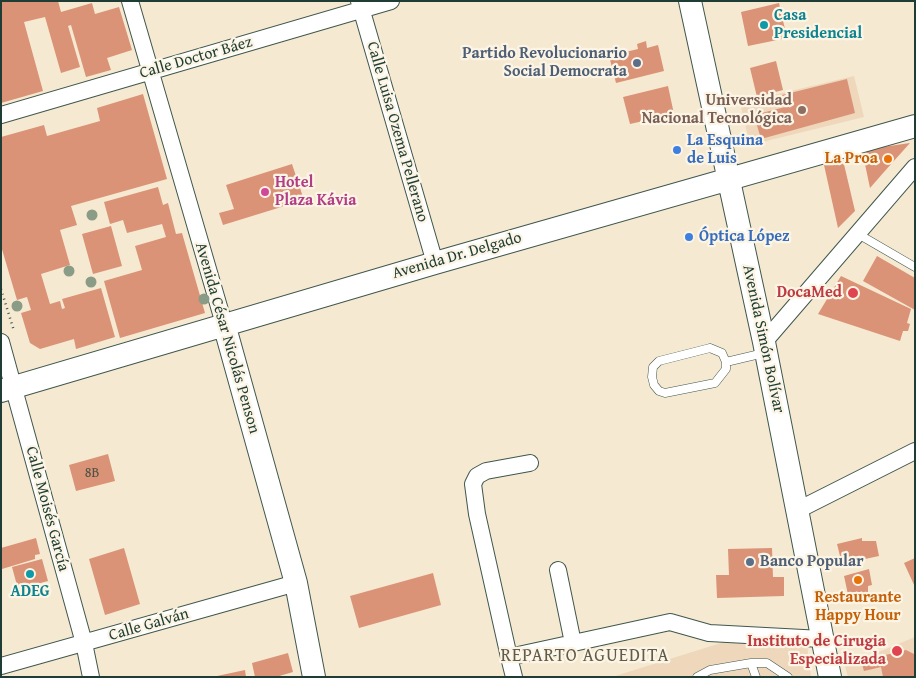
<!DOCTYPE html>
<html>
<head>
<meta charset="utf-8">
<style>
  body { margin:0 }
  #map { position:relative; width:916px; height:678px; overflow:hidden; background:#f6e9d1; font-family:"Gentium Book Plus",serif }
  canvas { display:block }
  .frame { position:absolute; inset:0; border:2px solid #1f3d34; pointer-events:none }
</style>
</head>
<body>
<div id="map">
<canvas width="916" height="678"></canvas>
<div class="frame"></div>
</div>
<script>
const ctx = document.querySelector('canvas').getContext('2d');
ctx.lineJoin = 'round';
function fill(path, color) { ctx.fillStyle = color; ctx.fill(path, 'evenodd'); }
const poly = rows => new Path2D(rows.map(r => 'M' + r).join(''));
function strokePath(path, color, width, dash) { ctx.strokeStyle = color; ctx.lineWidth = width; ctx.lineCap = dash ? 'butt' : 'round'; ctx.setLineDash(dash || []); ctx.stroke(path); }
function write(font, color, halo, rows, align = 'center') {
  ctx.font = font + ' "Gentium Book Plus",serif'; ctx.lineWidth = 4.5; ctx.setLineDash([]); ctx.textBaseline = 'middle'; ctx.strokeStyle = halo; ctx.fillStyle = color; for (const [text, x, y, turn = 0] of rows) {
    ctx.save(); ctx.translate(x, y); ctx.rotate((+turn || 0) * Math.PI / 180); ctx.textAlign = isNaN(turn) ? turn : align; if (halo) ctx.strokeText(text, 0, 0); ctx.fillText(text, 0, 0); ctx.restore();
  }
}
fill(poly([
  [854,76,864,117,750,145,740,103],
  [753,633,807,644,811,677,612,677],
  [915,637,915,677,848,677,845,666]
]), '#eed7bb');
fill(poly([
  [1,1,58,1,61,12,92,3,95,14,119,7,132,50,107,58,111,70,86,77,71,25,68,26,80,67,61,73,45,17,24,22,43,91,1,103],
  [779,3,787,38,748,46,741,12],
  [646,41,647,48,658,45,664,71,616,83,609,56,638,49,637,44],
  [776,61,783,90,757,97,750,68],
  [847,79,855,113,761,139,754,115,785,107,782,95],
  [668,86,674,114,630,124,623,97],
  [143,94,167,179,71,206,77,225,60,230,70,265,41,274,50,304,60,301,62,309,65,308,62,299,101,288,115,337,76,349,74,339,40,349,30,343,21,313,31,310,27,297,17,300,1,246,1,137,44,125,47,136,100,121,97,108],
  [910,143,884,172,870,188,862,150],
  [843,160,855,211,838,228,824,165],
  [292,164,304,200,223,225,219,213,234,209,226,185],
  [158,187,163,205,168,203,176,234,182,233,205,313,120,338,104,281,142,270,135,246,166,237,162,224,127,233,123,220,110,224,104,202],
  [111,226,122,266,93,274,82,234],
  [877,256,915,278,915,310,863,281],
  [841,276,911,309,907,323,910,324,908,331,903,331,900,341,818,314],
  [108,454,115,481,76,491,69,465],
  [36,538,40,554,35,555,35,559,2,569,1,548],
  [862,538,862,541,876,541,879,556,842,564,837,544],
  [124,548,140,604,105,615,89,559],
  [772,548,773,577,784,577,784,596,717,598,716,575,729,575,728,549],
  [915,558,915,587,904,563],
  [42,559,48,581,18,589,12,567],
  [869,569,872,585,868,586,868,595,849,599,844,576],
  [433,573,441,605,359,628,350,596],
  [906,650,914,654,915,677,883,677,881,667,864,671,861,661],
  [288,653,293,672,276,677,255,677,252,663],
  [245,670,246,677,217,677,217,676]
]), '#da9376');
const service = poly([
  [858,234,915,267],
  [710,348,722,353,726,362,726,369,715,383,665,393,659,391,654,385,652,377,653,367,659,361,710,348],
  [726,362,764,353],
  [751,663,756,677],
  [697,677,710,670,751,663,767,663,788,677]
]);
const minor = poly([
  [130,1,224,324],
  [359,1,435,263],
  [1,115,391,1],
  [1,342,84,643,91,677],
  [764,342,915,167],
  [530,463,486,471,477,476,473,484,477,514,509,657,670,622,709,633,822,639],
  [798,510,915,451],
  [558,570,573,643],
  [509,657,514,677],
  [1,666,296,583]
]);
const secondary = poly([
  [690,1,764,342,830,677],
  [224,324,296,583,314,677],
  [1,391,435,263,915,126]
]);
strokePath(service, '#3f574c', 9);
strokePath(minor, '#3f574c', 18);
strokePath(secondary, '#3f574c', 24);
strokePath(poly([
  [1,289,14,331]
]), '#3f574c', 2.5, [1, 4]);
strokePath(service, '#fff', 8);
strokePath(minor, '#fff', 16);
strokePath(secondary, '#fff', 22);
ctx.fillStyle = '#8a9b86';
for (const [x, y] of [
  [92,215],
  [69,271],
  [91,282],
  [204,299],
  [17,306]
]) { ctx.beginPath(); ctx.arc(x, y, 5.5, 0, 2 * Math.PI); ctx.fill(); }
for (const [x, y, r, color] of [
  [764,25,5,"#0f9aa8"],
  [637,63,5,"#5c6f8a"],
  [802,110,5,"#8d6e63"],
  [677,150,5,"#3f7fe0"],
  [888,159,5,"#e8710a"],
  [265,192,5,"#d1479c"],
  [689,237,5,"#3f7fe0"],
  [853,293,6,"#e0444e"],
  [750,562,5,"#5c6f8a"],
  [30,574,5,"#0f9aa8"],
  [858,580,5,"#e8710a"],
  [897,651,6,"#e0444e"]
]) { const dot = new Path2D(); dot.arc(x, y, r, 0, 2 * Math.PI); ctx.fillStyle = color; ctx.fill(dot); strokePath(dot, '#fcf5e5', 2); }
write('14px', '#4e5244', null, [
  ["8B",92,473]
]);
write('bold 16px', '#0d838f', '#fcf5e5', [
  ["Casa",774,16],
  ["Presidencial",774,34],
  ["ADEG",30,592,"center"]
], 'left');
write('bold 16px', '#4e5e75', '#fcf5e5', [
  ["Partido Revolucionario",627,54],
  ["Social Democrata",627,72],
  ["Banco Popular",760,562,"left"]
], 'right');
write('16px', '#1f3d34', '#fcf5e5', [
  ["Calle Doctor Báez",196,58,-16],
  ["Calle Luisa Ozema Pellerano",397,132,74],
  ["Avenida Dr. Delgado",457,256,-16],
  ["Avenida César Nicolás Penson",227,338,74],
  ["Avenida Simón Bolívar",763,339,78],
  ["Calle Moisés García",47,509,75],
  ["Calle Galván",149,625,-16]
]);
write('bold 16px', '#785e54', '#fcf5e5', [
  ["Universidad",792,101],
  ["Nacional Tecnológica",792,119]
], 'right');
write('bold 16px', '#366cbe', '#fcf5e5', [
  ["La Esquina",687,141],
  ["de Luis",687,159],
  ["Óptica López",699,237]
], 'left');
write('bold 16px', '#c56008', '#fcf5e5', [
  ["La Proa",878,159],
  ["Restaurante",858,598,"center"],
  ["Happy Hour",858,616,"center"]
], 'right');
write('bold 16px', '#b23c85', '#fcf5e5', [
  ["Hotel",275,183],
  ["Plaza Kávia",275,201]
], 'left');
write('bold 16px', '#be3a42', '#fcf5e5', [
  ["DocaMed",842,293],
  ["Instituto de Cirugia",886,642],
  ["Especializada",886,660]
], 'right');
ctx.letterSpacing = '1px';
write('18px', '#605b4b', '#fcf5e5', [
  ["REPARTO AGUEDITA",585,656]
]);
ctx.letterSpacing = '0px';
</script>
</body>
</html>
